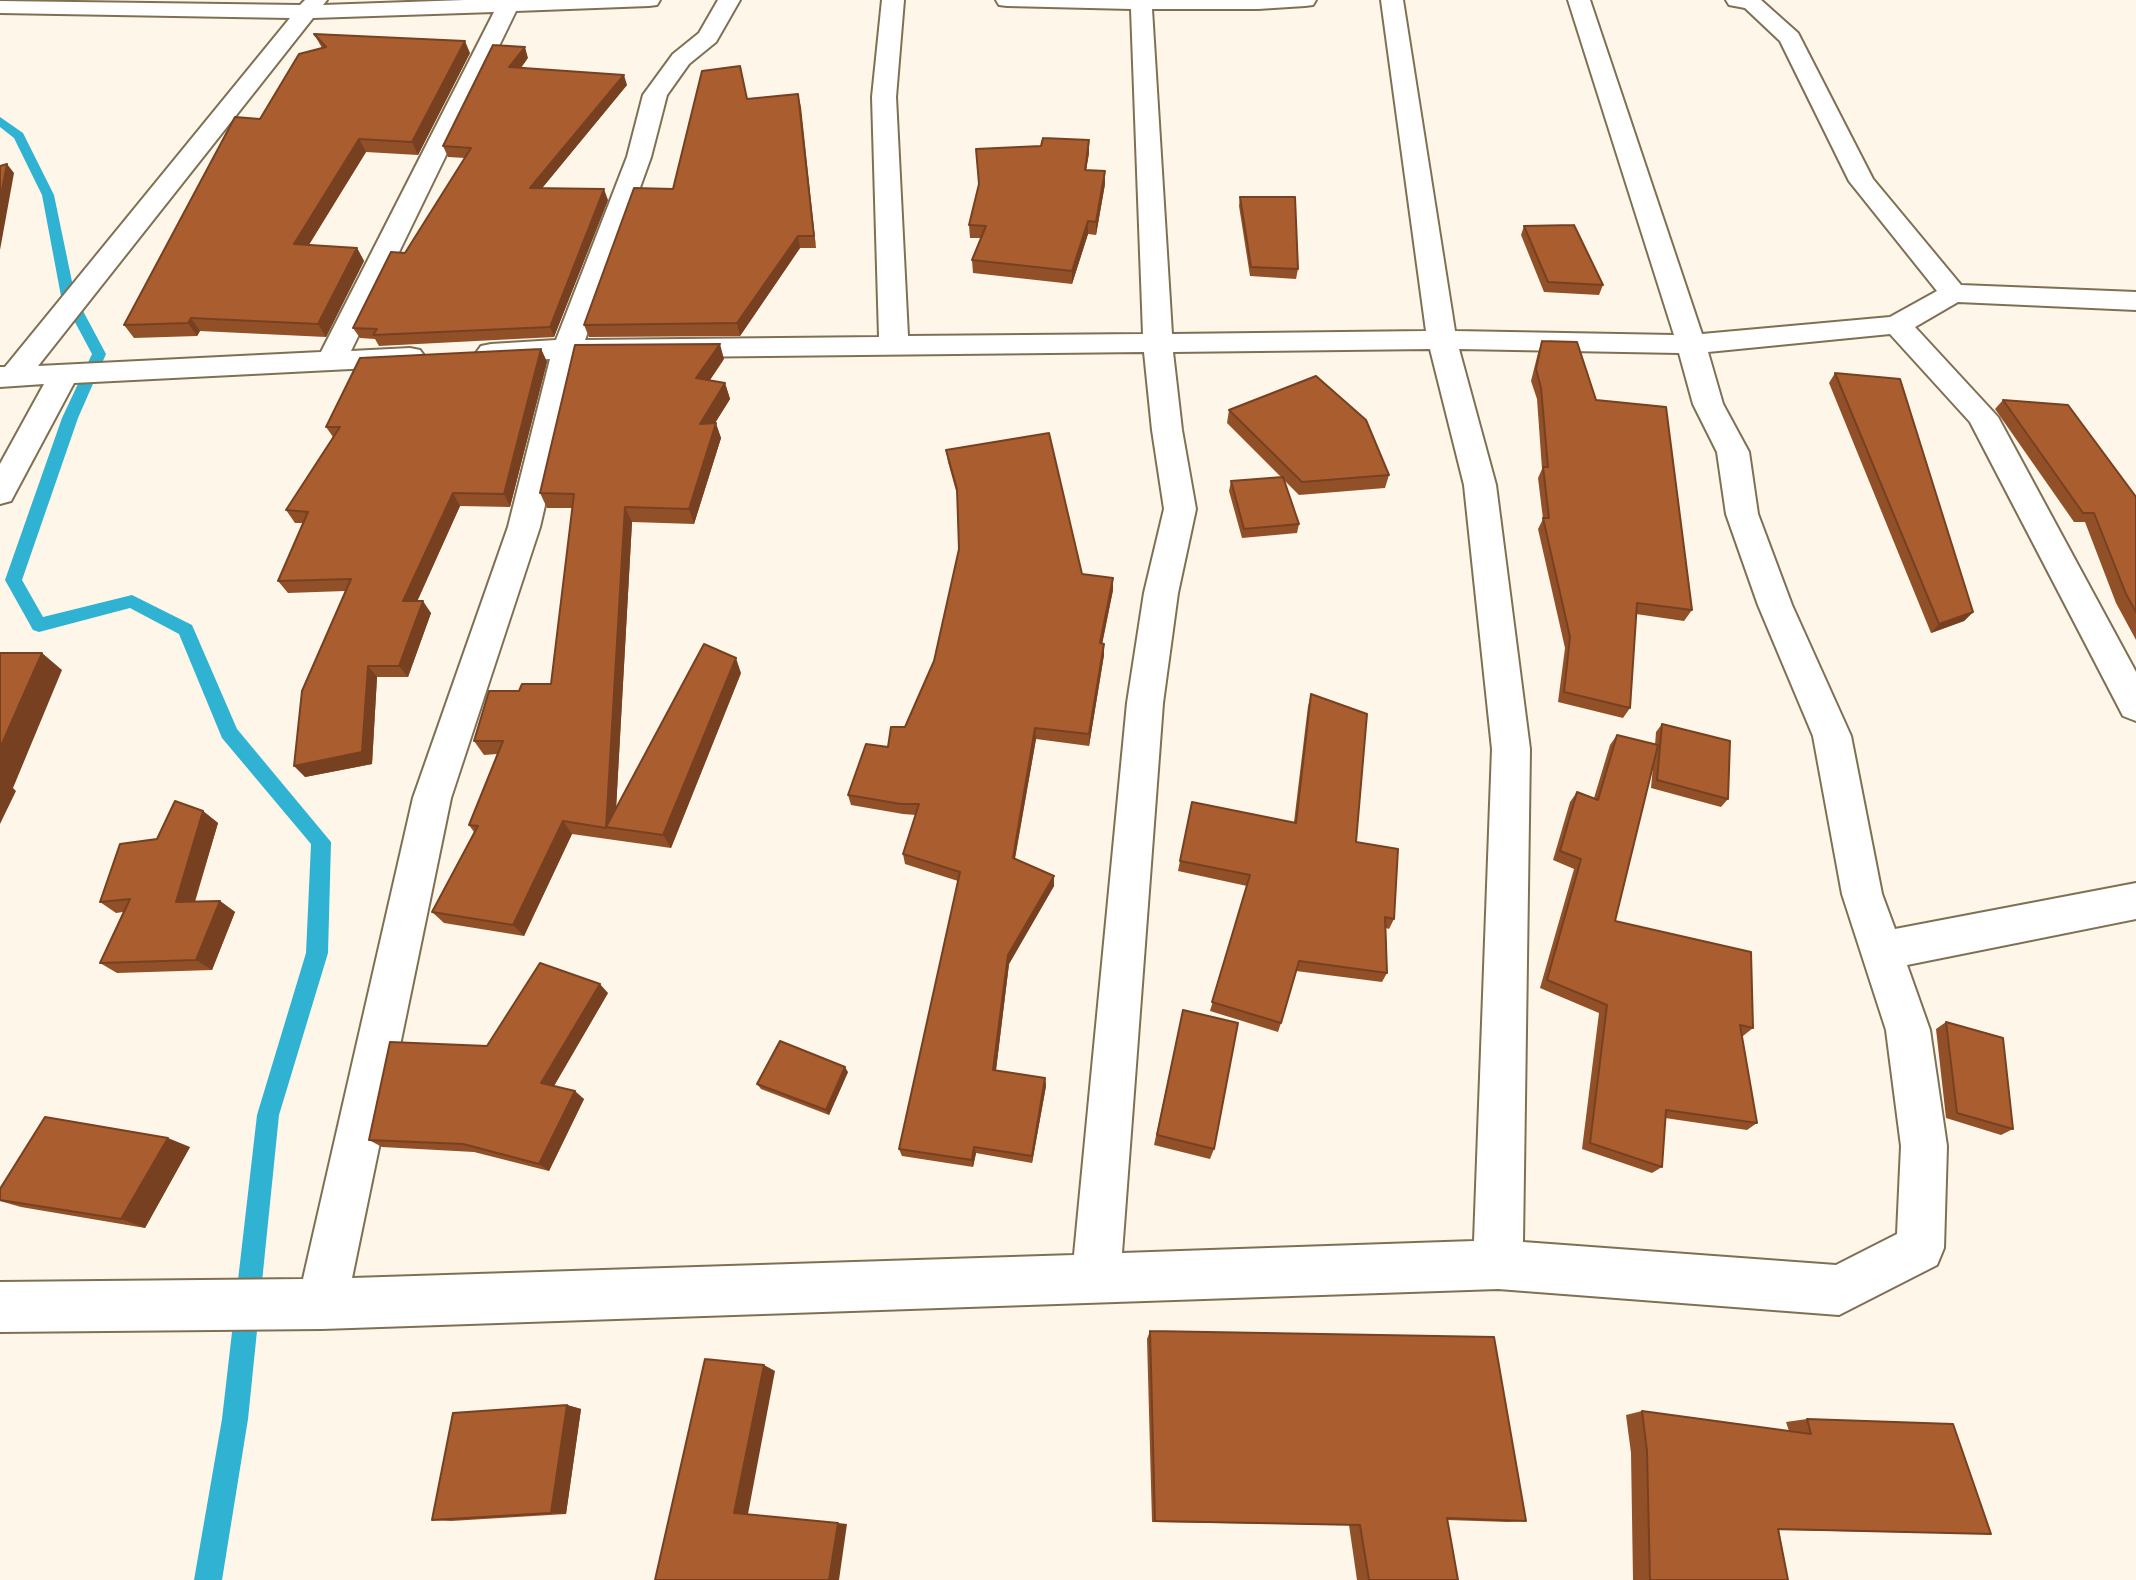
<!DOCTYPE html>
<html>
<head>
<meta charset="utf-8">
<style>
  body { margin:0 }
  canvas { display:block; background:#fdf6e9 }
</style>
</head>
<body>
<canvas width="2136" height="1580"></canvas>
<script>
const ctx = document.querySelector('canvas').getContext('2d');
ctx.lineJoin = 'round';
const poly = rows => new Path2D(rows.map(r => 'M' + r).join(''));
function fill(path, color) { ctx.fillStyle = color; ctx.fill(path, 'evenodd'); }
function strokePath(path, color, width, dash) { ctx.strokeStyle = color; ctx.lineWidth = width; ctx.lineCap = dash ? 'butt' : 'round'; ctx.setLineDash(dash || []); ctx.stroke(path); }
fill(poly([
  [0,117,23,133,54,195,75,296,106,354,78,418,22,580,43,617,132,595,192,625,237,729,331,842,328,953,279,1115,248,1419,222,1580,194,1580,222,1419,257,1115,306,953,311,844,222,738,179,634,130,608,39,632,33,630,5,580,62,418,92,354,61,296,42,195,14,138,0,127,0,117]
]), '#30b3d3');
const minor = poly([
  [305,0,327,0,323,5,465,0,660,0,657,5,649,6,516,11,351,351,410,348,420,350,425,357,420,364,410,366,74,383,11,501,0,504,0,464,44,384,0,387,0,367,5,367,290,18,0,13,0,1,300,5,305,0],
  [494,12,321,352,38,366,313,18,494,12],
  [718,0,740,0,716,42,689,64,667,95,651,157,585,340,879,337,872,97,882,0,904,0,896,97,908,336,1143,334,1131,9,1007,6,999,5,996,0,1316,0,1313,5,1305,6,1258,9,1152,9,1172,334,1426,331,1381,0,1403,0,1455,331,1674,335,1568,0,1590,0,1702,334,1890,317,1937,291,1849,181,1780,41,1745,8,1729,5,1726,0,1761,0,1798,33,1873,179,1961,285,2136,292,2136,310,1958,302,1915,327,1998,417,2136,672,2136,721,2123,716,1970,422,1890,334,1708,352,1723,404,1749,452,1758,514,1792,605,1851,736,1882,894,1895,929,2136,883,2136,919,1907,965,1930,1030,1947,1146,1944,1248,1937,1265,1839,1315,1498,1289,322,1329,0,1332,0,1282,303,1279,413,798,508,527,550,359,491,362,481,360,476,353,481,346,491,344,556,340,627,157,643,95,673,54,699,33,718,0],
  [1430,349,1464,485,1492,749,1474,1241,1122,1253,1163,703,1178,593,1196,509,1182,430,1173,352,1430,349],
  [1459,349,1679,353,1693,404,1717,452,1726,514,1758,605,1813,736,1842,894,1886,1030,1901,1146,1897,1234,1836,1265,1523,1242,1530,749,1496,485,1459,349],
  [1144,352,1152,430,1164,509,1144,593,1127,703,1074,1255,352,1278,451,798,540,527,579,358,1144,352]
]);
strokePath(minor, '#7f7053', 4);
fill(minor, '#fff');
fill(poly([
  [314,34,470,53,418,155,366,152,309,245,357,248,364,261,326,337,200,331,197,336,134,338,124,325,260,119,322,48],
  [528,58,521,68,627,85,542,188,608,200,554,337,379,346,375,339,360,338,353,328,405,253,465,158,448,157,443,146],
  [798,94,816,248,800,248,740,336,589,337,584,325,673,189,747,99],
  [1089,140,1089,153,1086,170,1105,171,1105,184,1096,235,1088,234,1072,284,973,273,972,260,981,238,970,238,969,225,979,184,1041,146],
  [1240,197,1298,269,1296,279,1250,276,1239,206],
  [1524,226,1603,285,1599,295,1544,292,1521,235],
  [1542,341,1596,400,1692,610,1684,621,1636,614,1630,708,1623,718,1558,702,1565,648,1538,529,1543,519,1538,478,1542,469,1537,399,1531,381,1538,353],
  [541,349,547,362,510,507,460,506,417,601,431,613,408,677,377,677,372,764,305,777,345,591,288,593,278,581,303,523,295,523,286,510,333,437,326,427],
  [724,359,710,380,725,383,730,399,715,423,721,438,694,524,632,522,616,808,741,673,671,848,572,834,524,936,444,923,432,912,474,832,469,825,497,754,484,755,474,741,519,691,551,684,572,508,547,508,540,493],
  [1835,373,1973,612,1964,621,1931,633,1829,383],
  [2003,400,2136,497,2136,640,2116,603,2085,522,2074,522,1995,409],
  [1229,410,1389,475,1385,488,1299,495,1284,480,1299,524,1297,533,1242,538,1229,491,1231,481,1281,477,1227,423],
  [946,450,1082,574,1113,590,1102,643,1104,644,1104,655,1089,746,1036,739,1015,859,1054,886,1009,964,996,1070,1045,1078,1046,1086,1032,1163,976,1153,973,1167,902,1156,899,1149,958,881,905,864,903,854,916,815,903,814,851,805,848,795,905,727,934,661,959,549,958,498,948,462],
  [1311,694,1356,842,1394,919,1389,929,1386,928,1387,973,1382,982,1296,971,1281,1023,1278,1032,1210,1011,1247,886,1178,871,1180,861,1294,822,1308,706],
  [1662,724,1728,799,1721,807,1651,788,1653,766,1615,921,1753,1028,1743,1036,1742,1036,1757,1123,1747,1130,1665,1118,1662,1167,1652,1173,1582,1149,1599,1013,1540,988,1574,869,1553,860,1570,802,1577,792,1594,798,1610,745,1617,735,1655,745,1656,732],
  [203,811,218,823,195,902,220,901,235,912,212,970,117,973,100,963,123,912,116,913,100,902,157,839],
  [608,993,554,1086,584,1099,549,1171,474,1152,382,1147,369,1140,487,1046],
  [1183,1010,1214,1149,1210,1159,1154,1145],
  [1946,1022,2013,1129,2001,1135,1946,1118,1936,1029],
  [848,1072,829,1115,761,1089,757,1084],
  [190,1147,145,1228,21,1207,0,1201,0,1200],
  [1150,1331,1526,1521,1508,1522,1447,1520,1458,1580,1357,1580,1349,1525,1152,1522,1147,1339],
  [567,1405,581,1409,566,1514,451,1521,432,1520],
  [1642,1411,1789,1431,1786,1422,1807,1419,1991,1534,1779,1530,1788,1580,1633,1580,1631,1453,1626,1415]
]), '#925028');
fill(poly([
  [465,41,470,53,418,155,412,142],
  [525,47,528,58,513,77,509,67],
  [624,75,627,85,534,198,530,188],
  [798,94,801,107,816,248,814,236],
  [359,139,366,152,301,257,294,244],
  [1089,140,1089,153,1084,183,1085,170],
  [7,164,14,173,0,250,0,200],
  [1105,171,1105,184,1096,235,1096,222],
  [604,189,608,200,554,337,550,327],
  [1088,221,1088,234,1072,284,1072,271],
  [798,236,800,248,740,336,737,323],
  [357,248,364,261,326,337,318,324],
  [191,318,200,331,197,336,188,323],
  [720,344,724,359,701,393,696,378],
  [541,349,547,362,510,507,504,494],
  [725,383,730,399,705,439,700,424],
  [716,423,721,438,694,524,689,509],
  [453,493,460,506,412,613,403,601],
  [625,507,632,522,615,828,606,827],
  [1113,578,1113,590,1100,655,1100,643],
  [423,601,431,613,408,677,399,666],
  [1973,612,1964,621,1931,633,1939,624],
  [1104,644,1104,655,1089,746,1089,734],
  [42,653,62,670,13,788,16,791,0,824,0,748],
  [736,658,741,673,671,848,663,835],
  [368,666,377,677,372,764,305,777,294,766],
  [1035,728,1036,739,1013,868,1013,858],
  [203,811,218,823,191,913,176,902],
  [563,821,572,834,524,936,513,925],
  [1054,876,1054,886,1009,964,995,1078,993,1070,1008,955],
  [220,901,235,912,212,970,196,960],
  [600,984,608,993,551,1091,541,1083],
  [845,1067,848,1072,829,1115,826,1110],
  [1045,1078,1046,1086,1032,1163,1032,1156],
  [575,1091,584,1099,549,1171,539,1164],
  [168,1138,190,1147,145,1228,121,1219],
  [974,1147,976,1153,973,1167,972,1160],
  [764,1365,775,1371,748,1514,734,1513],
  [567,1405,581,1409,566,1514,551,1513],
  [838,1523,847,1524,839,1580,829,1580]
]), '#774121');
const building = poly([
  [314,34,465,41,412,142,359,139,294,244,357,248,318,324,191,318,188,323,124,325,235,117,260,119,299,54,326,47,314,34],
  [493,45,525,47,509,67,624,75,530,188,604,189,550,327,373,335,377,329,353,328,391,252,405,253,471,148,443,146,493,45],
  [740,66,747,99,798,94,814,236,798,236,737,323,584,325,634,188,673,189,702,71,740,66],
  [1043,138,1089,140,1085,170,1105,171,1096,222,1088,221,1072,271,972,260,986,226,969,225,979,184,976,149,1041,146,1043,138],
  [7,164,0,200,0,166,7,164],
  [1240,197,1295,197,1298,269,1251,267,1240,197],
  [1574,225,1603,285,1548,282,1524,226,1574,225],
  [1542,341,1577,342,1596,400,1666,407,1692,610,1637,603,1630,708,1564,692,1570,637,1543,518,1549,518,1543,467,1548,467,1541,388,1536,369,1542,341],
  [720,344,696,378,725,383,700,424,716,423,689,509,625,507,606,828,563,821,513,925,432,912,478,826,469,825,503,741,474,741,489,691,519,691,522,684,551,684,574,494,540,493,575,345,720,344],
  [541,349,504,494,453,493,403,601,423,601,399,666,368,666,362,752,294,766,302,691,351,579,278,581,308,512,286,510,340,427,326,427,360,358,541,349],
  [1835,373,1900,379,1973,612,1939,624,1835,373],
  [1316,376,1366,420,1389,475,1302,482,1229,410,1316,376],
  [2003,400,2068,405,2136,497,2136,612,2126,594,2094,513,2083,513,2003,400],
  [1049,433,1082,574,1113,578,1100,643,1104,644,1089,734,1035,728,1013,858,1054,876,1008,955,993,1070,1045,1078,1032,1156,974,1147,972,1160,899,1149,960,872,903,854,919,804,901,804,848,795,866,744,888,747,891,727,905,727,934,661,959,549,957,489,946,450,1049,433],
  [1283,477,1299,524,1244,529,1231,481,1283,477],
  [704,644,736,658,663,835,606,827,704,644],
  [0,653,42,653,0,748,0,653],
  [1311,694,1367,714,1356,842,1398,849,1394,919,1385,917,1387,973,1299,961,1281,1023,1212,1002,1250,875,1180,861,1192,802,1296,823,1311,694],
  [1662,724,1730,741,1728,799,1657,780,1662,724],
  [1617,735,1658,745,1615,921,1751,952,1753,1028,1740,1025,1757,1123,1666,1110,1662,1167,1590,1143,1607,1005,1547,980,1581,859,1560,851,1577,792,1598,800,1617,735],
  [175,801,203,811,176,902,220,901,196,960,100,963,130,899,100,902,120,844,157,839,175,801],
  [540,963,600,984,541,1083,575,1091,539,1164,463,1144,369,1140,390,1042,487,1046,540,963],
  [1183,1010,1238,1023,1214,1149,1157,1135,1183,1010],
  [1946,1022,2003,1038,2013,1129,1957,1113,1946,1022],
  [780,1041,845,1067,826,1110,757,1084,780,1041],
  [45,1117,168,1138,121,1219,0,1200,0,1189,45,1117],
  [1150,1331,1494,1337,1526,1521,1447,1518,1458,1580,1369,1580,1360,1525,1155,1521,1150,1331],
  [705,1359,764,1365,734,1513,838,1523,829,1580,655,1580,705,1359],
  [567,1405,551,1513,432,1520,453,1413,567,1405],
  [1642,1411,1811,1434,1807,1419,1953,1424,1991,1534,1778,1529,1788,1580,1650,1580,1647,1451,1642,1411]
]);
fill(building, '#aa5d2f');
strokePath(building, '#774121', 2);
</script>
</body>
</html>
